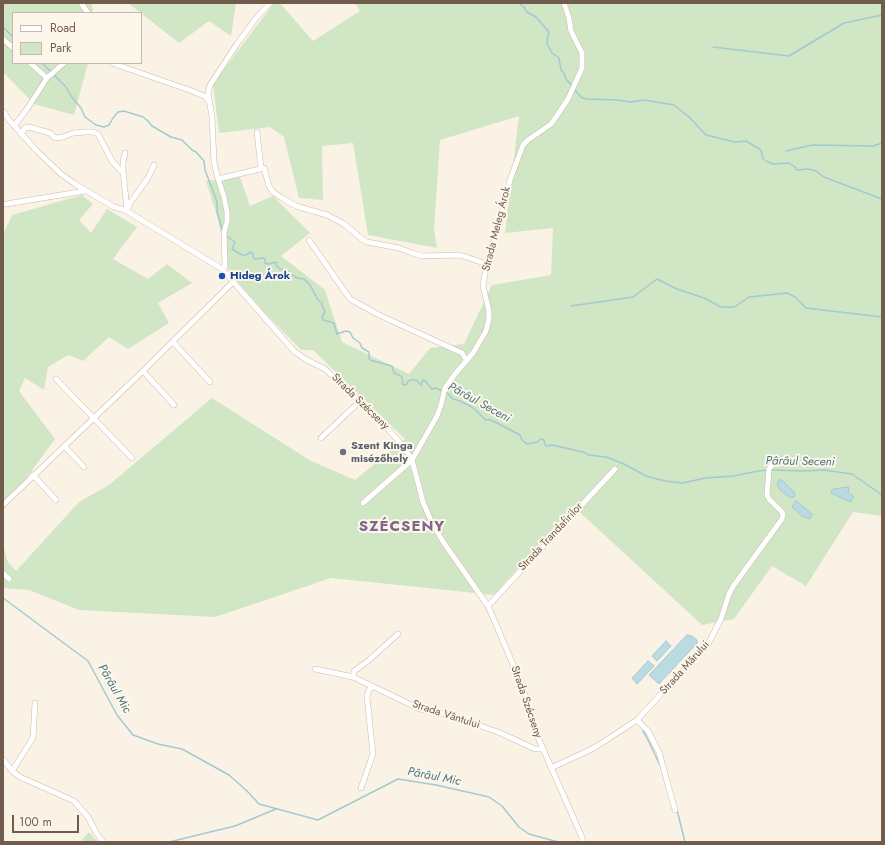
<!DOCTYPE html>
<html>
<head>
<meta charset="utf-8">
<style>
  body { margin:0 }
  #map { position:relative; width:885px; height:845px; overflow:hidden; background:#faf3e5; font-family:Jost,sans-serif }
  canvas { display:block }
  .frame { position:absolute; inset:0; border:4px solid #705b4d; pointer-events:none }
  .legend { position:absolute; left:12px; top:12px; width:130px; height:52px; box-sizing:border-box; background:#fdf7eb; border:1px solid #c5b9ac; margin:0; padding:5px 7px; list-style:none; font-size:12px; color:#705b4d }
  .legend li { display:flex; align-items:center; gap:8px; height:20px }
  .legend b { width:20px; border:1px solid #c5b9ac }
  .scale { position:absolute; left:12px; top:815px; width:67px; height:18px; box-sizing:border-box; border:2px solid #705b4d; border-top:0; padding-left:5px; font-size:12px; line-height:14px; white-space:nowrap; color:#705b4d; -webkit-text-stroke:3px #fdf7eb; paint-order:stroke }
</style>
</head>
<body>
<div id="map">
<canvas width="885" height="845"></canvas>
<div class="frame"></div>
<ul class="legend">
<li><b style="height:5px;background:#fff"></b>Road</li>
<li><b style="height:11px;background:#d1e6c5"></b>Park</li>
</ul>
<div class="scale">100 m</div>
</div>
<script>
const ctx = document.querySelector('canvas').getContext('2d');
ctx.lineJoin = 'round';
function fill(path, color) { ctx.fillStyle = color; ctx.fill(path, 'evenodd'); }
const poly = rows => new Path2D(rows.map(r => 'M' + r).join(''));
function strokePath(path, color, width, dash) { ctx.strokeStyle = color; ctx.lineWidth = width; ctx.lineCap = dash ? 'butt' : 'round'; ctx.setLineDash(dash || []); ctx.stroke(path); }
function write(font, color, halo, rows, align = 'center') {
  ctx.font = font + ' Jost,sans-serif'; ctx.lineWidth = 4; ctx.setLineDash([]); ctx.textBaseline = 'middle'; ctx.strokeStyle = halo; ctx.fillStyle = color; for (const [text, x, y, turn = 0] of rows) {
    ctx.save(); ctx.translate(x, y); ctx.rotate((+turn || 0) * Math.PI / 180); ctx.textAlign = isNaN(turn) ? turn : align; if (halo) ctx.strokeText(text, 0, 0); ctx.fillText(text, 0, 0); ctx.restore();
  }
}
fill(poly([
  [3,3,92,3,93,13,13,13,13,63,88,63,74,115,34,104,3,72],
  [128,3,236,3,231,36,209,21,179,43],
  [274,3,280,3,313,41,360,11,355,3,882,3,882,516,853,512,806,586,772,566,734,619,702,625,573,506,494,595,331,578,215,617,79,610,29,590,3,588,3,545,8,562,16,571,79,502,109,485,212,398,311,461,355,480,405,439,313,350,301,350,265,313,229,272,218,219,206,181,240,177,250,206,273,196,310,233,281,256,325,290,342,342,409,374,430,348,464,344,492,285,551,275,553,228,505,233,519,116,440,140,434,229,437,248,368,235,353,143,322,146,323,200,299,198,284,137,270,127,219,133,213,84],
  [82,195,93,204,79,220,91,233,107,209,137,227,113,259,148,279,167,264,192,283,158,303,169,323,128,349,109,337,83,361,68,355,48,367,44,390,25,378,19,391,55,439,3,510,3,235,12,215],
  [89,832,98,842,80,842]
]), '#d1e6c5');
const water = poly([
  [779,480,782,480,794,492,795,496,792,498,789,497,780,490,777,484,779,480],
  [848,487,849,488,848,492,854,497,850,502,831,493,833,489,848,487],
  [796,501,812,514,810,519,802,516,792,507,796,501],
  [687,635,692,636,697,640,697,643,659,684,649,675,687,635],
  [666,641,671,646,657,661,652,656,666,641],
  [648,661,654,666,637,684,632,678,648,661]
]);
fill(water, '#bbdae1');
strokePath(water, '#a3c9d2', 1);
strokePath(poly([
  [519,3,524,7,527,12,536,17,549,32,547,40,547,44,552,53,559,58,561,70,564,73,566,79,572,86],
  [3,27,13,37],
  [713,47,789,56,844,23,882,15],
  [42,63,66,87,71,96,81,108,85,117,96,125,104,127,109,125,113,118,118,112,124,111,143,117,148,121,152,126,171,137,182,140,192,150,196,152,204,161,205,170,217,202,217,212,222,229,222,234],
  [574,89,581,97,586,99,618,100,630,102,645,100,674,105,689,117,706,135,735,142,746,141,761,150,763,159,766,161,773,164,789,163,795,167,797,170,809,169,816,171,824,177,882,199],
  [786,151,812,145,873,146,882,143],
  [225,235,235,242,232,249,242,255,246,255,251,252,253,254,253,257,255,259,263,258,265,259,265,263,269,264,276,262,276,265,280,269,287,271,297,278,304,279,310,285,318,300,322,303,322,306,324,309,325,312,322,317,323,320,334,323,337,334,346,331,350,332,353,338,360,343,362,348,369,352,369,358,370,360,392,366,394,373,399,375,402,377,403,385,407,384,408,381,411,380,416,380,421,385,423,380,425,381,432,389,436,388,442,391],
  [571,306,633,297,657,279,677,289,704,298,721,307,734,307,749,297,787,293,795,297,806,308,882,317],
  [446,392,453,399,460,401,472,407,486,420,491,420,520,435,522,440,527,444,537,442,541,439,544,440,545,445,547,446,552,445,583,452,589,455,606,457,624,464,646,476,665,481,683,483,705,478,734,476,758,471,767,470],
  [771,470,803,471,824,470,852,474,882,495],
  [3,598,88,661,117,715,133,735,158,744,182,749,229,775,247,791,259,804,318,820,398,779,436,785,489,797,502,806,519,827,529,834,558,842],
  [643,731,646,736,660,765],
  [677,810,685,842],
  [27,842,34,842],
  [169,842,235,826,276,809]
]), '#a3c9d2', 1.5);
const minor = poly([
  [81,3,88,13],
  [3,39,13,48],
  [30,63,47,78],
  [112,63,192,91,204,96,209,101],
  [3,111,9,120,37,151,61,174,75,184,114,207,125,210,222,269,294,351,305,359,325,369,379,419,404,447,412,460,423,502,433,525,444,543,488,606,495,622,523,688,536,733,581,835,583,842],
  [14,126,27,109,47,78,64,63],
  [257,132,261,168],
  [21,134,25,128,29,127,50,133,55,138,63,137,73,133,86,132,93,132,98,134,112,161,121,171,123,171,127,209],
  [123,171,123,162,125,153],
  [218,179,264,168,269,186,273,192,282,198,296,206,327,215,344,224,362,239,367,242,399,248,412,253,422,256,460,255,487,264],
  [6,204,85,191],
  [128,208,130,203,148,178,154,165],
  [309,240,350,299,379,315,462,353,467,361],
  [222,269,225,266,224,232,227,222,227,212,224,197,217,175,214,162,212,117,208,93,210,85,237,44,257,17,270,3],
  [173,342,210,382],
  [143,371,174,405],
  [56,379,132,458],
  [321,438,359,402],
  [64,446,84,467],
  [33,475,56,500],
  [363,503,412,460,437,416,441,405,445,388,455,374,473,353,486,331,489,318,489,311,483,286,485,274,510,180,523,145,528,140,551,124,556,117,568,99,582,68,582,53,571,31,569,18,564,3],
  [3,505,143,371,233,282],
  [3,573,9,579],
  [488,606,615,469],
  [315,669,353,677,420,709,446,714,498,732,535,749,543,749],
  [353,677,354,671,368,661,398,634],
  [637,720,648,731,659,752,675,810],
  [3,759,12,771,20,777,74,801,88,817,97,834,103,842],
  [551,768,594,748,637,720,676,678,707,646,721,619,729,594,734,585,782,519,783,514,782,512,769,499,767,495,769,469,773,464],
  [12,771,33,738,35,703],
  [361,788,373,754,367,697,368,692,372,686]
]);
strokePath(minor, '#cabbac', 6);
strokePath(minor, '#fff', 5);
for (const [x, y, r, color] of [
  [222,276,4,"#1a4fb4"],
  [343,452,4,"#6b7280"]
]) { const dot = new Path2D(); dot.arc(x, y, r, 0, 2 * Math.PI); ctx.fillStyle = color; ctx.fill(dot); strokePath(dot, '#fdf7eb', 1.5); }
write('11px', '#705b4d', '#fdf7eb', [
  ["Strada Meleg Árok",497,229,-76],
  ["Strada Szécseny",360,402,44],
  ["Strada Trandafirilor",551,537,-47],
  ["Strada Mărului",685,668,-48],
  ["Strada Szécseny",526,702,71],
  ["Strada Vântului",446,715,18]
]);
write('bold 11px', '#164399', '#fdf7eb', [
  ["Hideg Árok",230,276]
], 'left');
write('bold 11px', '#5b616d', '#fdf7eb', [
  ["Szent Kinga",351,446],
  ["misézőhely",351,459]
], 'left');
write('italic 12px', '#487681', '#fdf7eb', [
  ["Pârâul Seceni",479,403,29],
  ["Pârâul Seceni",800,462,1],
  ["Pârâul Mic",114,689,60],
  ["Pârâul Mic",434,777,11]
]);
ctx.letterSpacing = '1px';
write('bold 15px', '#80658c', '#fdf7eb', [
  ["SZÉCSENY",402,527]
]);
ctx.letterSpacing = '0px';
</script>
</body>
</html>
